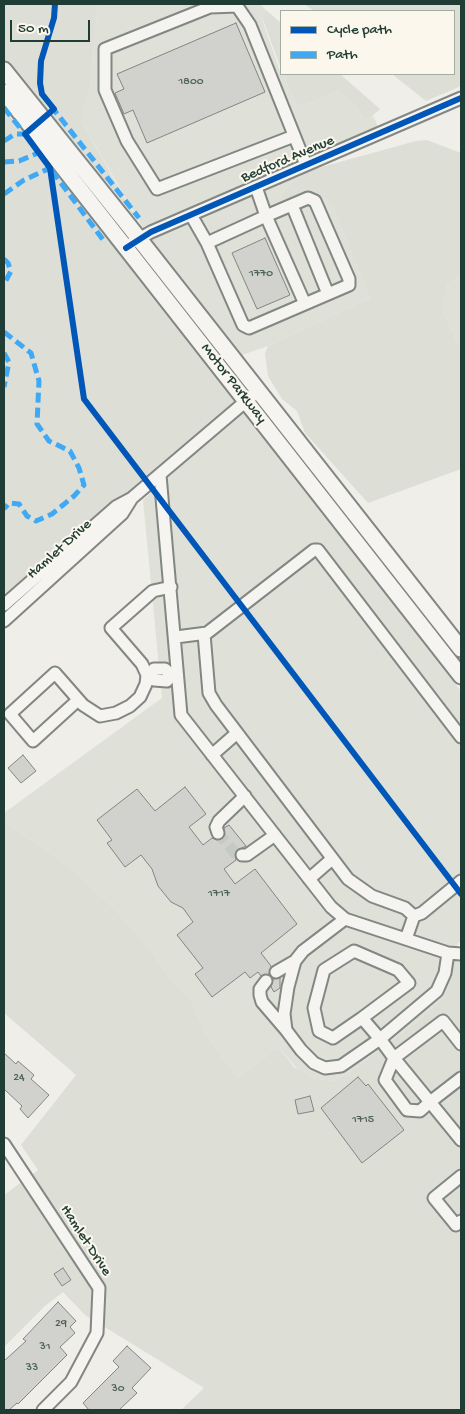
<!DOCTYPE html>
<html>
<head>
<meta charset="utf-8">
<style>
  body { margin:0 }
  #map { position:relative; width:465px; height:1414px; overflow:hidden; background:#efeee8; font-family:"Gochi Hand",sans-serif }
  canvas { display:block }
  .frame { position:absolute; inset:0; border:5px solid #1f3d34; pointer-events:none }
  .legend { position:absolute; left:280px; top:10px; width:175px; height:65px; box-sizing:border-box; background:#fbf7ec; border:1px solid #a3ada2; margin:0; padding:6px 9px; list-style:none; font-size:15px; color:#1f3d34 }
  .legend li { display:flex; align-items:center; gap:10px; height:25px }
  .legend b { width:25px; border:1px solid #a3ada2 }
  .scale { position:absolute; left:10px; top:20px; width:80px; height:22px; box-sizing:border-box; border:2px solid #1f3d34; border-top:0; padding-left:6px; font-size:15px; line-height:18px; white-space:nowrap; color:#1f3d34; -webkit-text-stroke:4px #fbf7ec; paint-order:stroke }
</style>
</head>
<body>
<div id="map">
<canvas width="465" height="1414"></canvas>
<div class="frame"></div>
<ul class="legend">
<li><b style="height:6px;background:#0057b8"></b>Cycle path</li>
<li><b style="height:6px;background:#3fa9f5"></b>Path</li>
</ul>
<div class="scale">50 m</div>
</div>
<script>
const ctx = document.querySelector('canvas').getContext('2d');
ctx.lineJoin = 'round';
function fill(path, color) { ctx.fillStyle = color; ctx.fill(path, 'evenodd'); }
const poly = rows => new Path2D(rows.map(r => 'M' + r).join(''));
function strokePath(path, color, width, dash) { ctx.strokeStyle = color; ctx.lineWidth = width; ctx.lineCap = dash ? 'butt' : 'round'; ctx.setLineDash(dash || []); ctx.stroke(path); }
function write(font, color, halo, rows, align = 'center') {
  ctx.font = font + ' "Gochi Hand",sans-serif'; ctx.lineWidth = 4; ctx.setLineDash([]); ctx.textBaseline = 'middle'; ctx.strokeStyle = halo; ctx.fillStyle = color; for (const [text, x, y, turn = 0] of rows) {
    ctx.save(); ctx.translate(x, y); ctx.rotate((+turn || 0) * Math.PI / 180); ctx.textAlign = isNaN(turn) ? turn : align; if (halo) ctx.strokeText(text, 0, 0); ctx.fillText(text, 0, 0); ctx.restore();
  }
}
fill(poly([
  [98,4,260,4,266,10,262,18,266,31,281,74,283,74,296,105,302,106,338,91,356,106,363,118,369,119,373,116,380,130,308,161,307,171,291,183,280,197,287,199,308,194,323,198,333,207,370,298,268,346,242,355,145,231,81,121,90,85],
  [461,275,461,350,442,310,448,284],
  [244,409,461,691,461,942,458,943,450,979,444,997,419,1020,346,1075,331,1081,312,1078,301,1073,278,1047,238,1078,205,1034,192,1001,173,983,153,954,59,859,4,822,4,813,162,698,143,500]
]), '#dfe0d7');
fill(poly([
  [4,4,98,4,90,85,81,121,137,220,42,103,43,118,4,70],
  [304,4,461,4,461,86,426,101,392,74,454,74,454,11,314,11],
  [266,10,281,23,281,69,262,17],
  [283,74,340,74,380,109,369,119,363,118,356,106,338,91,302,106,296,105],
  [4,92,246,400,4,605],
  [427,140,461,153,461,275,448,284,442,310,461,350,461,469,368,503,305,433,297,411,282,399,268,376,265,354,268,346,370,298,333,207,323,198,308,194,287,199,280,197,291,183,307,171,416,141],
  [4,822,59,859,114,910,153,954,173,983,192,1001,205,1034,238,1078,278,1047,294,1067,312,1078,331,1081,346,1075,419,1020,444,997,454,960,461,960,461,1410,181,1410,204,1388,85,1315,63,1292,45,1306,4,1347,4,1195,38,1170,21,1145,76,1075,4,1013]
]), '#dddfd6');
const building = poly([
  [236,23,265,92,147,143,133,110,124,114,115,93,124,89,117,74,236,23],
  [265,238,290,295,257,309,232,253,265,238],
  [23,755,36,771,21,783,8,768,23,755],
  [185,787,206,814,189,827,203,845,212,838,217,840,223,838,224,828,229,825,246,846,236,851,236,860,224,869,235,884,255,869,297,924,261,953,271,966,269,974,261,976,258,972,250,978,245,972,212,997,195,974,203,968,177,935,193,922,183,908,171,902,158,886,152,869,141,855,125,867,107,843,112,840,97,820,137,789,155,811,185,787],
  [280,978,280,988,274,992,271,987,273,979,280,978],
  [4,1053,16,1064,18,1061,34,1075,31,1079,49,1095,28,1118,20,1109,22,1106,4,1089,4,1053],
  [358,1077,366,1086,368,1084,404,1130,362,1163,321,1108,358,1077],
  [310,1096,314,1111,298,1114,295,1100,310,1096],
  [63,1268,71,1280,62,1286,54,1274,63,1268],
  [58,1302,76,1321,70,1327,75,1333,60,1347,67,1355,18,1404,17,1403,9,1410,4,1410,4,1361,26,1341,23,1339,58,1302],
  [127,1346,151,1368,132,1388,137,1393,119,1410,89,1410,83,1403,119,1367,113,1361,127,1346]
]);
fill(building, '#d1d1cd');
strokePath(building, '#828783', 1);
strokePath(poly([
  [218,833,235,853,242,855]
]), '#c5cbc4', 11, [11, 5.5]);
const minor = poly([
  [294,136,157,189,127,141,105,90,105,49,210,7,237,6,250,25,306,165],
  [292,205,328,294],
  [191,215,207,243,266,216,256,187],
  [133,242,151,232,461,98],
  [207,243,243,325,249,328,349,285,349,279,315,201,308,198,266,216,305,304],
  [160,475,181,715,331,907,345,919,448,953,461,954],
  [4,605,117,506,132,498,252,396],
  [4,621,122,514,132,498],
  [204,634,209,693,216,705,348,879,372,896,405,908,414,916],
  [176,637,207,633,314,550,318,550,461,737],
  [154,669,165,669,171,675,167,681,154,680,151,675,154,669],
  [78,700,33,741,10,714,55,673,83,705,100,716,116,713,130,706,140,697,146,684,147,675,142,664,111,628,153,591,171,587],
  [212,755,237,733],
  [218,833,216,827,219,821,245,796],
  [242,855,247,855,275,835],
  [309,879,332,859],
  [345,919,303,951,295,961,288,987,284,1014,286,1030,301,1050,314,1063,325,1068,341,1066,380,1039,394,1058,385,1080,407,1110,420,1111,430,1102,394,1058,443,1021,461,1044],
  [406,939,414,916,422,913,461,881],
  [276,972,295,961],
  [266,981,260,989,260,995,262,1002,286,1030],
  [362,1018,333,1038,319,1031,314,1008,324,970,354,951,398,970,409,983,362,1018,380,1039,437,991,445,973,448,953],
  [461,1078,430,1102,461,1140],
  [4,1144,99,1288,97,1333,71,1382,43,1410],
  [461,1176,434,1198,456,1225,461,1221]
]);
const major = poly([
  [4,70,129,226,461,649],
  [4,92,461,676]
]);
strokePath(minor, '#828783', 15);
strokePath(major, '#828783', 19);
strokePath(minor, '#f5f4f0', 11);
strokePath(major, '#f5f4f0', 15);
strokePath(poly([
  [51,106,139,218],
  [4,108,25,134],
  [4,141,15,134,25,134],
  [4,162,19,161,38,153],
  [52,171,104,241],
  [4,194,24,180,50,168],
  [4,259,8,263,11,271,4,284],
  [4,332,31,353,39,381,37,424,49,441,70,451,79,468,84,485,74,496,52,514,36,521,27,516,19,504,9,503,4,509],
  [4,353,9,362,4,387]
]), '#3fa9f5', 5, [10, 5]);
strokePath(poly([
  [55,4,54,18,41,61,40,83,42,94,54,109,25,134,50,168,84,399,461,894],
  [126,248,151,232,461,98]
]), '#0057b8', 6);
write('12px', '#4c625a', null, [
  ["1800",191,82],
  ["1770",261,274],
  ["1717",219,894],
  ["24",19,1078],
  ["1715",363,1120],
  ["29",61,1324],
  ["31",45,1347],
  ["33",32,1368],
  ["30",118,1389]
]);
write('15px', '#1f3d34', '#fbf7ec', [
  ["Bedford Avenue",288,160,-23],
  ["Motor Parkway",233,384,52],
  ["Hamlet Drive",60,550,-42],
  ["Hamlet Drive",85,1241,57]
]);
</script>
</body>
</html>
